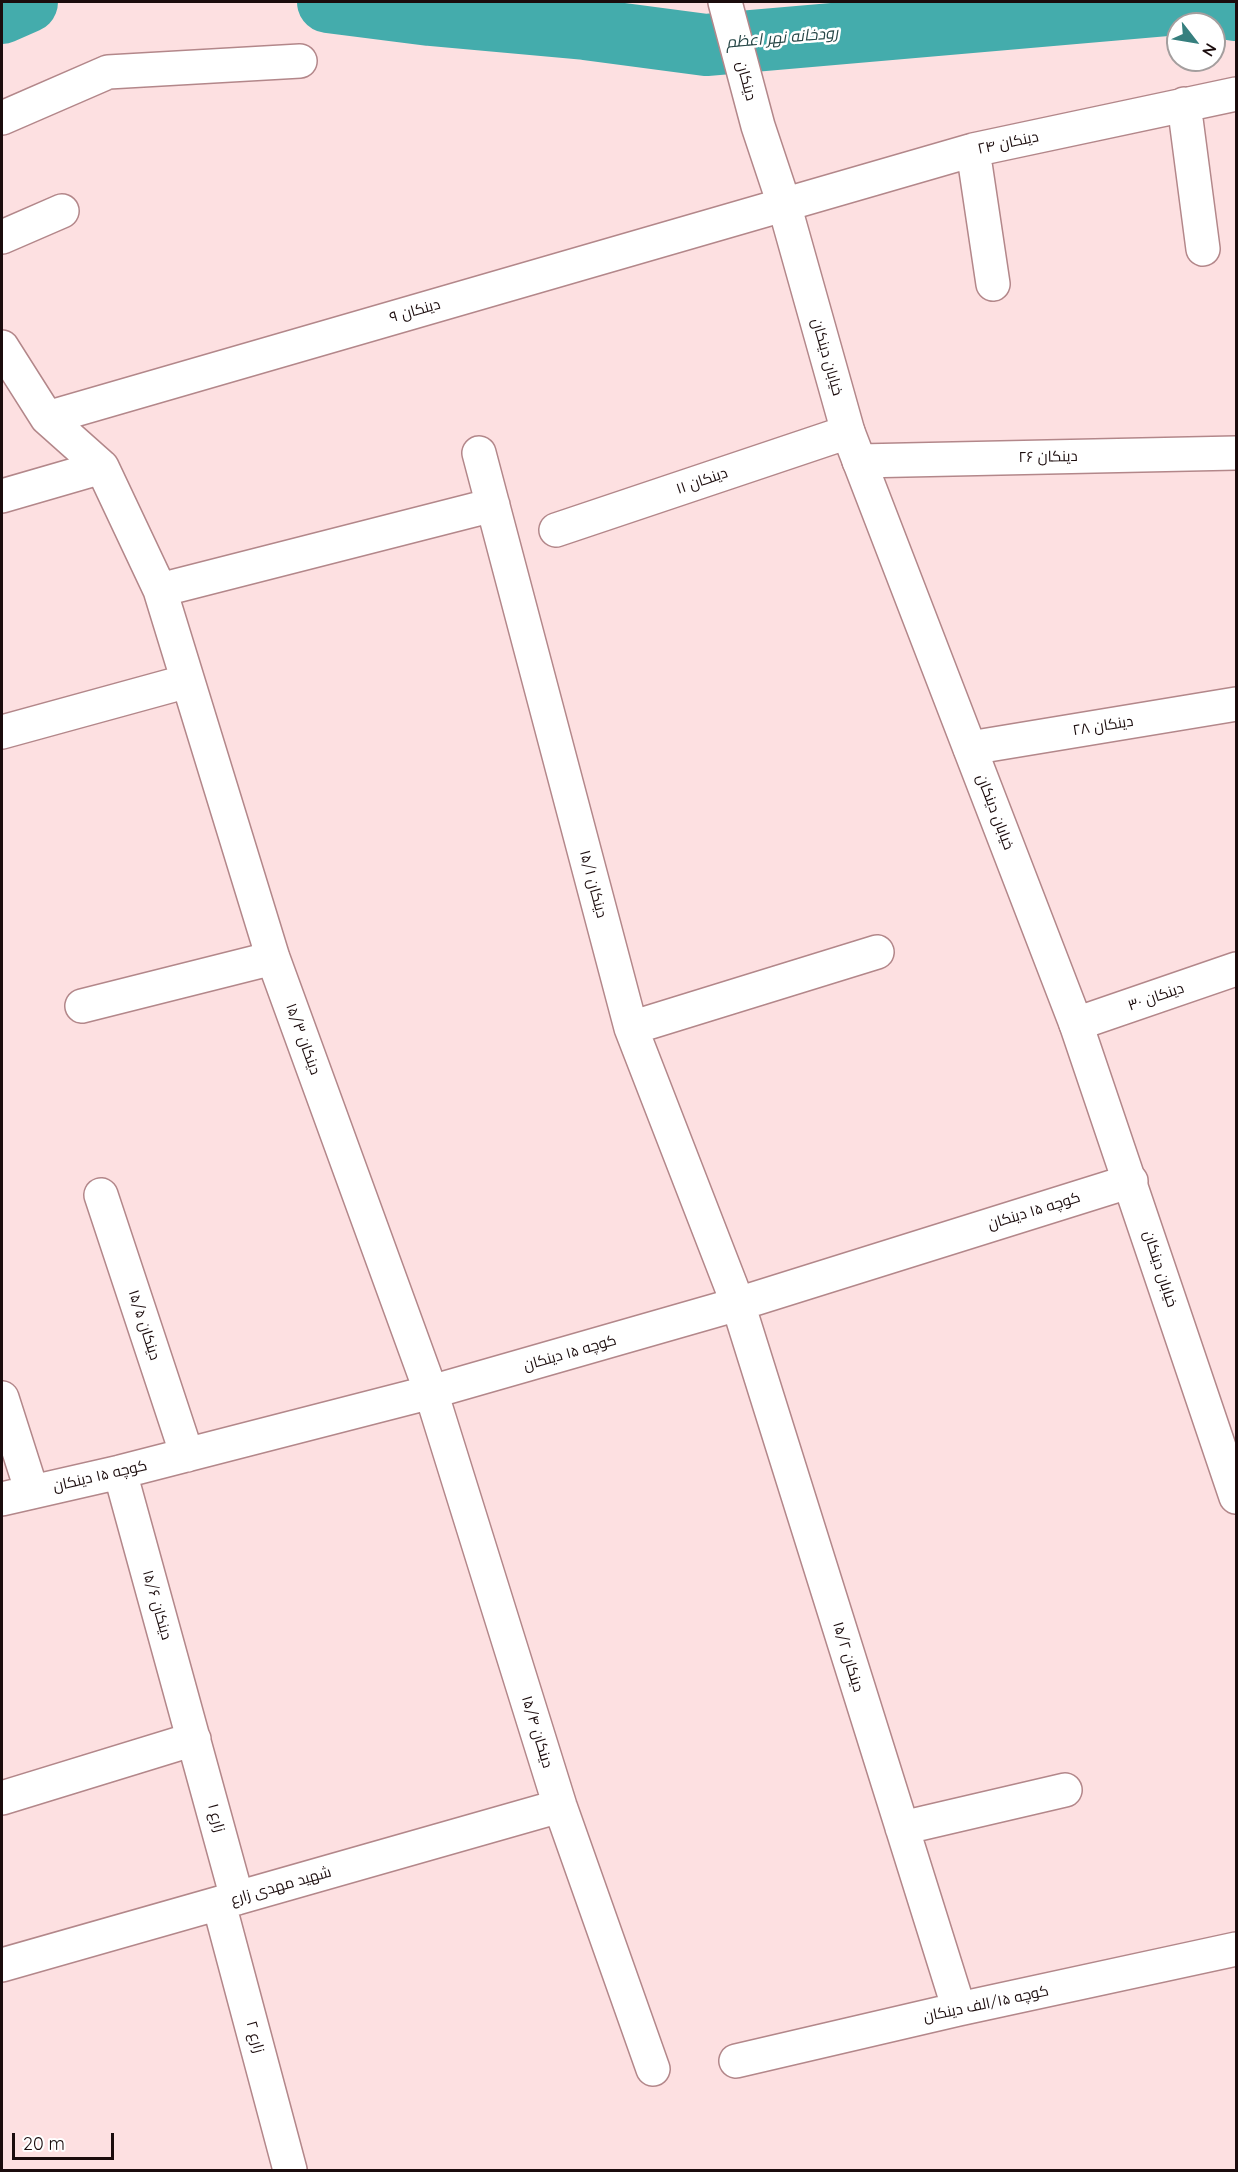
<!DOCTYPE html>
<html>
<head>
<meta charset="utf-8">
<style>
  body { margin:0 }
  #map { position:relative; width:1238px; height:2172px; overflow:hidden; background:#fde0e1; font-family:Quicksand,sans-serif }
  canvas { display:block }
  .frame { position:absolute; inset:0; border:3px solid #1b0c0d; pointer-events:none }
  .north { position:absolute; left:1166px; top:12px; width:60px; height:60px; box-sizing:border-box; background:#fff; border:2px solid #a49e9e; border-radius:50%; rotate:121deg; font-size:16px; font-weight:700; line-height:24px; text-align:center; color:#1b0c0d }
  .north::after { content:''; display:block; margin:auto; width:21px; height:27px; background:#367f7e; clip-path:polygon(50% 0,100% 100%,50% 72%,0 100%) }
  .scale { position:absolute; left:12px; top:2133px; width:102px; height:27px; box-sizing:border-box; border:3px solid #1b0c0d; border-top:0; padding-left:8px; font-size:18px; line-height:21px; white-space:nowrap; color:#1b0c0d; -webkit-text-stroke:4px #fff; paint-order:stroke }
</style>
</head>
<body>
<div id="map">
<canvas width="1238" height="2172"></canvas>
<div class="frame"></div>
<div class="north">N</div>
<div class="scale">20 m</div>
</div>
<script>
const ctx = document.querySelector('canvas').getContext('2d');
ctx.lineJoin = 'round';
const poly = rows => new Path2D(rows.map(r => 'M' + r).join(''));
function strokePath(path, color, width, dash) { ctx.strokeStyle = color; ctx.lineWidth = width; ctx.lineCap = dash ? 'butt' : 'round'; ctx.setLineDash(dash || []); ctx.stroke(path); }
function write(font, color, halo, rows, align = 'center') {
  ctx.font = font + ' Quicksand,Cairo,sans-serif'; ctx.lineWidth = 5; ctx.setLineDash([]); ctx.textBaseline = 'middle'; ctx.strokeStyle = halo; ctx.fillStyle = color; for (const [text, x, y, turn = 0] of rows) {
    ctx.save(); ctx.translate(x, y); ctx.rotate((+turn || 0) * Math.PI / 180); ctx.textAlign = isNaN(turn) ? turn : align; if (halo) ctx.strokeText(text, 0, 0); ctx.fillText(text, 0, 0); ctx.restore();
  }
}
strokePath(poly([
  [328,2,430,15,585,29,706,45,1189,3,1236,10],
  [2,13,27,2]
]), '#44acac', 62);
const minor = poly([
  [1184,104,1203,249],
  [2,118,108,72,300,61],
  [973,150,993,284],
  [2,237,62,211],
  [2,347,47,418,102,467,160,590,273,958,431,1392,560,1806,653,2069],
  [47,418,973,150,1236,94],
  [479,453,631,1028,738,1304,959,2009],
  [859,461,1236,453],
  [2,496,102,467],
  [556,530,848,432],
  [160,590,493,505],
  [2,732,188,681],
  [970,748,1236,704],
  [82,1006,273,958],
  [1076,1024,1236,969],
  [631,1028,877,952],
  [101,1195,187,1455],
  [2,1398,32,1492],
  [120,1472,237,1898],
  [2,1499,120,1472,431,1392,738,1304,1131,1181],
  [2,1798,194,1739],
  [902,1828,1065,1790],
  [219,1904,290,2170],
  [2,1965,560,1806],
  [736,2061,959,2009,1236,1949]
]);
const major = poly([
  [725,2,758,126,784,204,848,432,1076,1024,1236,1497]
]);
strokePath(minor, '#b3878a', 36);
strokePath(major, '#b3878a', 36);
strokePath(minor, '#fff', 33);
strokePath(major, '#fff', 33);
write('15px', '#1b0c0d', '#fff', [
  ["دینکان",746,81,75],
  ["۲۴ دینکان",1008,143,-12],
  ["۹ دینکان",415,311,-16],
  ["خیابان دینکان",827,357,74],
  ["۲۶ دینکان",1048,457,-1],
  ["۱۱ دینکان",702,481,-19],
  ["۲۸ دینکان",1103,726,-9],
  ["خیابان دینکان",995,812,69],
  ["۱۵/۱ دینکان",593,884,75],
  ["۳۰ دینکان",1156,997,-19],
  ["۱۵/۳ دینکان",303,1039,70],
  ["کوچه ۱۵ دینکان",1034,1211,-17],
  ["خیابان دینکان",1160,1269,72],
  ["۱۵/۵ دینکان",144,1325,72],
  ["کوچه ۱۵ دینکان",570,1353,-16],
  ["کوچه ۱۵ دینکان",100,1476,-13],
  ["۱۵/۶ دینکان",157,1605,74],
  ["۱۵/۲ دینکان",848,1657,73],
  ["۱۵/۴ دینکان",537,1732,73],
  ["۱ زارع",216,1818,75],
  ["شهید مهدی زارع",281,1886,-16],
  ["کوچه ۱۵/الف دینکان",986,2004,-12],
  ["۲ زارع",255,2037,75]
]);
write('italic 16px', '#274747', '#fff', [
  ["رودخانه نهر اعظم",782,38,-5]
]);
</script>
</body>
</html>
